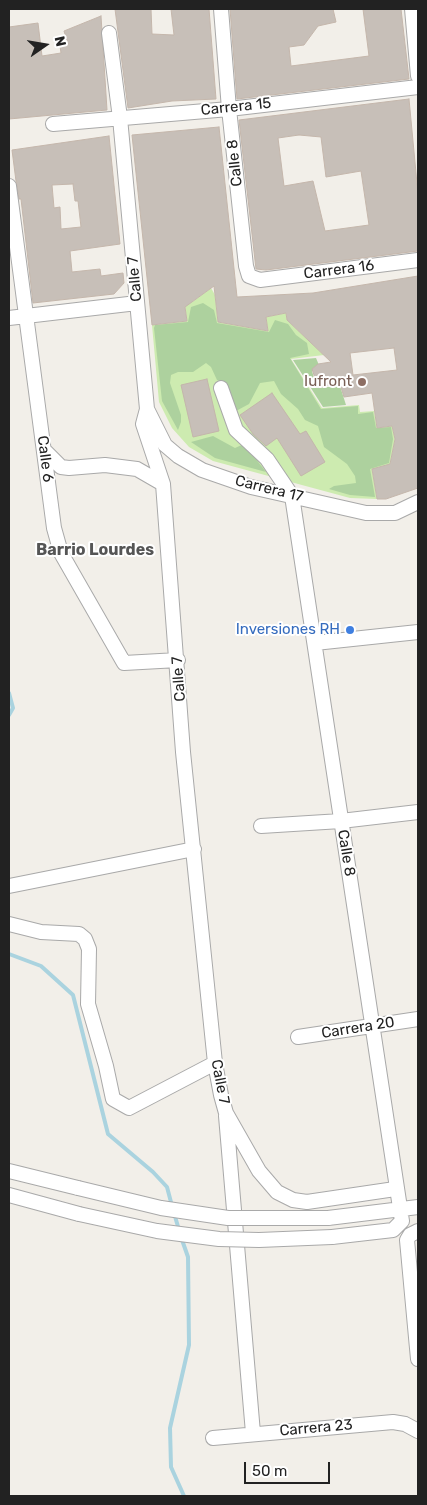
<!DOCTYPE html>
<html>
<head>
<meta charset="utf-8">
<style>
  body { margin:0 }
  #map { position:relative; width:427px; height:1505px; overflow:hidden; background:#f2efe9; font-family:Rubik,sans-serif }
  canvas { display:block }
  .frame { position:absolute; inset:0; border:10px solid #222; pointer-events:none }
  .north { position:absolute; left:20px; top:20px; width:50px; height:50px; -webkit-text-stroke:4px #fff; paint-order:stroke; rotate:77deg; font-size:14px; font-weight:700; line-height:20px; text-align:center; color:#222 }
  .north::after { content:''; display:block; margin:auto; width:18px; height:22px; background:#222; clip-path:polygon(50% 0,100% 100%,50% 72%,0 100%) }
  .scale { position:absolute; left:244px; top:1462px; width:86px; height:22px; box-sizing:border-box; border:2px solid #222; border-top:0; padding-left:6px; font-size:15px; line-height:18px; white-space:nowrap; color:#222; -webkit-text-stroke:4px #fff; paint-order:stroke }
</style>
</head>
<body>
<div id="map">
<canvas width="427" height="1505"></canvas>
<div class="frame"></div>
<div class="north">N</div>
<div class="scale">50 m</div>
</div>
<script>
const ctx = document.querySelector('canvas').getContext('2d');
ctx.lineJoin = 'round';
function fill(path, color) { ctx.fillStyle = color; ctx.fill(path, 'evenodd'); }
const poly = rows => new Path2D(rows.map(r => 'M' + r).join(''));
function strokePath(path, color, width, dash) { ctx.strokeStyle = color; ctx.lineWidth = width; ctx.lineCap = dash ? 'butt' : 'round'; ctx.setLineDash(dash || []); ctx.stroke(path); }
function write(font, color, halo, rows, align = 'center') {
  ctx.font = font + ' Rubik,sans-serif'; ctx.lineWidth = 4; ctx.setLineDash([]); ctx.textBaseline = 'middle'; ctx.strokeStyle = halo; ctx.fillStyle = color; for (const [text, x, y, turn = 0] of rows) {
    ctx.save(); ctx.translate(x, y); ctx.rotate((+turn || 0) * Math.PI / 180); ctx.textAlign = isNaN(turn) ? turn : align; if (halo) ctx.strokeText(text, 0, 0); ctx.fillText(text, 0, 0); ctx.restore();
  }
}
fill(poly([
  [211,288,215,295,218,322,268,331,266,317,286,313,287,320,324,355,291,359,322,408,359,405,360,412,374,411,377,428,392,426,395,439,390,464,372,470,377,499,350,498,213,461,189,447,172,428,159,402,152,325,187,321,183,289,192,302]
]), '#cdebb0');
fill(poly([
  [203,303,214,310,217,323,269,332,275,320,288,324,296,335,307,343,309,354,290,358,321,409,358,406,358,414,373,412,376,428,391,427,393,439,389,463,370,469,375,497,350,495,329,489,334,486,356,483,355,476,347,464,324,447,318,426,305,420,298,409,281,394,274,381,260,383,249,404,236,411,225,383,217,380,211,367,206,363,193,372,178,372,171,375,170,383,181,415,181,422,178,430,162,401,154,328,155,325,188,322,191,307],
  [316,358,321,370,312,371,317,388,340,386,346,405,323,407,293,360],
  [213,436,235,448,244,444,266,472,215,458,191,442]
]), '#add19e');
strokePath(poly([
  [9,693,13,708,9,715],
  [9,954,41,966,73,995,108,1134,153,1172,167,1187,172,1206],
  [174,1213,179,1230],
  [181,1237,188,1257,189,1345,170,1428,171,1467,184,1496]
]), '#aad3df', 4);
const building = poly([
  [115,9,151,9,152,34,174,35,171,9,209,9,216,99,172,101,128,108,115,9],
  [230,9,333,9,336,22,318,26,304,45,289,47,291,66,369,56,363,9,401,9,409,79,237,99,230,9],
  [101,16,107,110,9,119,9,27,38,23,42,56,61,53,60,46,68,44,64,31,101,16],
  [409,99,418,194,418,251,266,270,256,269,239,120,409,99],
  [299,135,321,137,326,177,361,171,369,225,325,231,313,181,284,186,278,138,299,135],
  [219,127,237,297,313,293,418,276,418,488,386,499,377,499,372,469,390,464,395,439,392,426,377,428,372,393,344,397,340,384,318,387,312,369,318,364,331,362,287,320,286,313,266,317,268,331,218,322,214,286,185,307,187,321,152,325,132,135,219,127],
  [394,348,397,370,353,375,350,353,394,348],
  [109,136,120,244,70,251,72,272,100,269,101,276,123,273,124,283,114,294,33,303,21,199,19,199,16,181,12,150,109,136],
  [73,184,75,201,78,201,81,227,61,229,60,207,54,208,52,185,73,184],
  [207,379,219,431,193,437,181,385,207,379],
  [272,393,300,434,306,431,325,462,301,476,277,438,266,446,253,434,240,415,272,393]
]);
fill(building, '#c7bfb8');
strokePath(building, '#c4b6ab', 1);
const minor = poly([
  [221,9,229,109,246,266,249,276,260,280,418,260],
  [412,9,418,76],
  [109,33,120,118,147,409,143,424,163,484,183,752,215,1063,221,1095,226,1113,259,1171,277,1192,293,1200,307,1202,395,1189],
  [53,124,229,109,418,87],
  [9,186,54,528,61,553,124,663,178,660],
  [9,318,137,303],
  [221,388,236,430,267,459,292,496,402,1221,393,1230,332,1237],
  [147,409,165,445,178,456,202,470,251,487,366,513,395,513,418,502],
  [44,450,61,467,69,468,105,465,137,469,163,484],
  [315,643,418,632],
  [261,826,341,821,418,812],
  [9,886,194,849],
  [9,924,41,932,79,934,85,939,89,949,88,1004,106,1066,113,1099,129,1108,215,1063],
  [298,1037,418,1019],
  [226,1116,253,1433],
  [9,1171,78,1188],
  [9,1195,79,1214],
  [328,1218,418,1207],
  [418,1231,410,1235,407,1240,418,1359],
  [213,1438,393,1422,405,1424,418,1431]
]);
strokePath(minor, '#a9a9a9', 16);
strokePath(minor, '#fff', 14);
const minorBridge = poly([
  [78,1188,161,1208,228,1218,328,1218],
  [79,1214,157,1231,219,1239,259,1240,332,1237]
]);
strokePath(minorBridge, '#a9a9a9', 16, []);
strokePath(minorBridge, '#fff', 14);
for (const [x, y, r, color] of [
  [362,382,5,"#8d6e63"],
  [350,630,5,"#3f7fe0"]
]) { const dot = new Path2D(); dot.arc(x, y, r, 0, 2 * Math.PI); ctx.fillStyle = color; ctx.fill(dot); strokePath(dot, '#fff', 2); }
write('15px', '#222', '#fff', [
  ["Carrera 15",236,107,-6],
  ["Calle 8",235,163,-96],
  ["Carrera 16",339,270,-7],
  ["Calle 7",135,279,-95],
  ["Calle 6",45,459,83],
  ["Carrera 17",269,489,14],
  ["Calle 7",179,679,-94],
  ["Calle 8",346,853,81],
  ["Carrera 20",358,1028,-9],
  ["Calle 7",220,1082,79],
  ["Carrera 23",316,1428,-5]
]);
write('15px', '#785e54', '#fff', [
  ["Iufront",352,382]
], 'right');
write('15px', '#366cbe', '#fff', [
  ["Inversiones RH",340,630]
], 'right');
write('bold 16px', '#555', '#fff', [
  ["Barrio Lourdes",95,550]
]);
</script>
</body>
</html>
